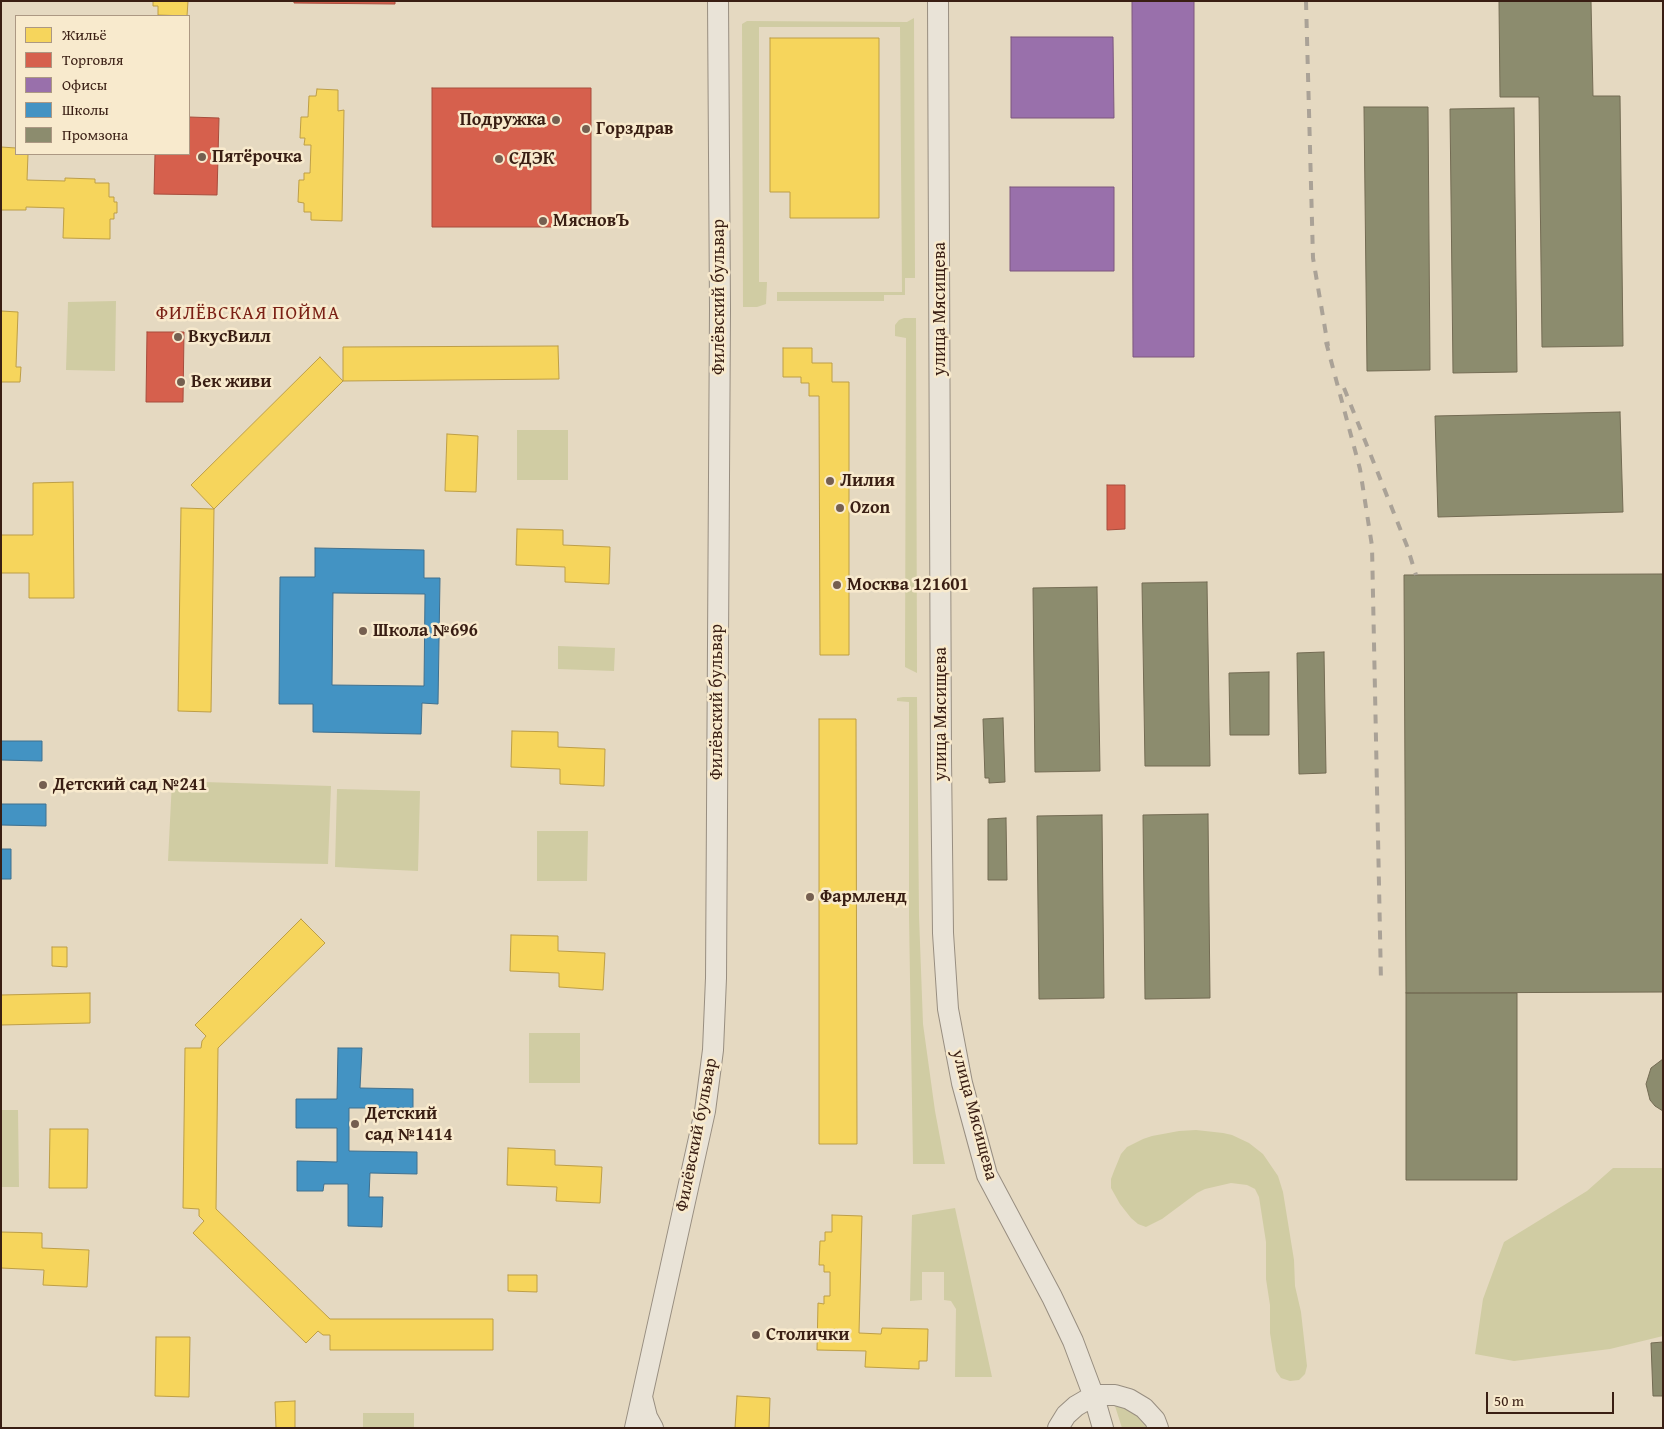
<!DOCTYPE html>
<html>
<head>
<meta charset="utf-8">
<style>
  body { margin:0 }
  #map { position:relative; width:1664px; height:1429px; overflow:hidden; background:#e5d9c1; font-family:"Gentium Book Plus",serif }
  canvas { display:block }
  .frame { position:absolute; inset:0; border:2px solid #391e13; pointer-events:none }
  .legend { position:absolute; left:15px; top:15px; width:175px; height:140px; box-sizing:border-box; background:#f8eacd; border:1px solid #ac9883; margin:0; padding:6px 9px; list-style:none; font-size:15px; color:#391e13 }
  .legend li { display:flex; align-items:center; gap:10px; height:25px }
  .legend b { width:25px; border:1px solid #ac9883 }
  .scale { position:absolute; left:1486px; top:1392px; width:128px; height:22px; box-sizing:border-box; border:2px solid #391e13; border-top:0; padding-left:6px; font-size:15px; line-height:18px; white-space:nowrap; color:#391e13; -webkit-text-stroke:4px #f8eacd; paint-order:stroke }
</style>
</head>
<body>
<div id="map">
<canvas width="1664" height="1429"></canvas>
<div class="frame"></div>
<ul class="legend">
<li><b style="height:14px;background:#f6d55c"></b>Жильё</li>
<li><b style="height:14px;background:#d6604d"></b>Торговля</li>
<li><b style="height:14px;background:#9970ab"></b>Офисы</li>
<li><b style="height:14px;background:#4393c3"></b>Школы</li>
<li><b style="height:14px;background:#8c8c6e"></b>Промзона</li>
</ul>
<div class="scale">50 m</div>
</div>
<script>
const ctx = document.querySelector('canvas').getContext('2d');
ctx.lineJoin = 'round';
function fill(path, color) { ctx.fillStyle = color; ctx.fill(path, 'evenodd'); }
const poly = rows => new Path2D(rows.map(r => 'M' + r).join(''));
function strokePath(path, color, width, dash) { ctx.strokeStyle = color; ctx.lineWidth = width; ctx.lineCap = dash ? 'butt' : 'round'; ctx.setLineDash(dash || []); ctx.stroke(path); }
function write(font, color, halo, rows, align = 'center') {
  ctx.font = font + ' "Gentium Book Plus",serif'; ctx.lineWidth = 5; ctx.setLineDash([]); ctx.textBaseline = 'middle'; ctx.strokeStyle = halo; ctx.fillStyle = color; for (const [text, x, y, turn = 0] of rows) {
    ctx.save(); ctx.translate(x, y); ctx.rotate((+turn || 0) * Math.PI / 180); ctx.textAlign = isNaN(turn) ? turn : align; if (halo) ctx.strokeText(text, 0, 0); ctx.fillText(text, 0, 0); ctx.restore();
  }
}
fill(poly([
  [914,18,915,278,905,278,905,295,884,295,884,301,777,301,777,292,902,292,900,27,759,27,759,282,767,282,766,304,757,307,743,307,742,24,747,21,907,22],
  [116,301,115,371,66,370,68,302],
  [904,318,916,318,917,673,905,667,906,338,895,336,895,325,899,320],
  [517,430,568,430,568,480,517,480],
  [558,646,615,648,614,671,558,669],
  [903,697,917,697,919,916,923,1024,935,1111,945,1164,913,1164,909,917,909,702,897,701,897,698],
  [172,781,331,786,328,864,168,861],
  [337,789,420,791,418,871,335,867],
  [537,831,588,831,587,881,537,881],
  [529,1033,580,1033,580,1083,529,1083],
  [1,1110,18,1110,19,1187,1,1187],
  [1196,1130,1223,1133,1232,1135,1249,1143,1263,1154,1278,1176,1283,1192,1294,1260,1295,1286,1301,1312,1307,1366,1305,1374,1299,1380,1290,1381,1281,1378,1276,1371,1270,1333,1270,1305,1266,1279,1266,1242,1259,1197,1255,1189,1247,1185,1231,1183,1205,1189,1197,1193,1162,1219,1146,1227,1138,1224,1131,1218,1120,1204,1111,1188,1111,1179,1114,1171,1121,1154,1127,1147,1143,1139,1152,1136,1179,1131],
  [1613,1168,1663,1168,1663,1336,1610,1349,1514,1361,1475,1354,1483,1299,1504,1242,1587,1191],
  [955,1208,992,1377,955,1377,956,1309,951,1301,944,1300,944,1272,922,1272,922,1300,910,1301,912,1215],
  [1115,1406,1124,1408,1137,1416,1147,1428,1122,1428],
  [363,1413,414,1413,414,1428,363,1428]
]), '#d0cca3');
const homes = poly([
  [153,1,188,1,187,16,158,15,158,6,153,6,153,1],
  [770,38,879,38,879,218,790,218,790,192,770,192,770,38],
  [317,89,338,90,338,111,344,110,342,221,311,220,311,212,304,212,304,203,298,202,299,180,304,180,304,173,310,173,311,145,304,145,305,138,300,138,301,117,308,117,309,96,316,96,317,89],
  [1,147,16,148,16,154,28,154,27,180,65,181,65,178,95,179,95,183,109,183,109,197,114,197,114,202,117,202,117,213,114,213,114,219,110,219,110,239,63,238,64,208,26,207,26,210,1,210,1,147],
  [1,311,18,312,16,367,21,367,20,382,1,382,1,311],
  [558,346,559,379,343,381,343,347,558,346],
  [783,348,812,348,812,363,832,363,832,382,849,382,849,655,820,655,819,396,809,396,809,383,801,383,801,377,783,377,783,348],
  [320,357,343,381,214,509,191,485,320,357],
  [447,434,478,436,476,492,445,491,447,434],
  [73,482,74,598,29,598,29,573,1,573,1,535,33,535,33,483,73,482],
  [181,508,214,509,211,712,178,711,181,508],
  [517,529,563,530,563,545,610,547,609,584,565,582,565,567,516,565,517,529],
  [819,719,856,719,857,1144,819,1144,819,719],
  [512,731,558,732,558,747,605,749,604,786,560,784,560,769,511,767,512,731],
  [301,919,325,943,218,1048,216,1209,330,1319,493,1319,493,1350,330,1350,330,1335,323,1335,318,1331,306,1343,193,1233,204,1221,199,1216,199,1209,183,1208,185,1048,201,1048,202,1041,206,1036,195,1025,301,919],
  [511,935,558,936,558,951,605,953,603,990,559,987,559,973,510,971,511,935],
  [52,947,67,947,67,967,52,966,52,947],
  [90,993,90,1023,1,1025,1,995,90,993],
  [50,1129,88,1129,87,1188,49,1188,50,1129],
  [508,1148,555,1150,555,1165,602,1167,600,1203,556,1201,557,1187,507,1185,508,1148],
  [832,1215,862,1216,859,1333,881,1334,882,1328,928,1329,927,1361,919,1361,919,1369,865,1367,866,1351,817,1350,818,1303,824,1304,824,1296,830,1296,830,1272,824,1272,824,1265,819,1265,820,1241,825,1241,825,1232,832,1232,832,1215],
  [1,1232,42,1233,42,1248,89,1250,87,1287,43,1285,44,1270,1,1268,1,1232],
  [508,1275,537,1275,537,1292,508,1291,508,1275],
  [156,1337,190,1337,189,1397,155,1396,156,1337],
  [737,1396,770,1398,769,1428,735,1428,737,1396],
  [295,1401,295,1428,276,1428,275,1402,295,1401]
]);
fill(homes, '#f6d55c');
strokePath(homes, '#bd9e46', 1);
const shops = poly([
  [294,1,395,1,395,4,294,3,294,1],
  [432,88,591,88,591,227,432,227,432,88],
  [189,117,219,118,217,195,154,194,155,154,189,154,189,117],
  [147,332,184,332,183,402,146,402,147,332],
  [1107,485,1125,485,1125,529,1107,530,1107,485]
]);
fill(shops, '#d6604d');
strokePath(shops, '#a74c3c', 1);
const offices = poly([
  [1132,1,1194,1,1194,357,1133,357,1132,1],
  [1011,37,1113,37,1114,118,1011,118,1011,37],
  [1010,187,1114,187,1114,271,1010,271,1010,187]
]);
fill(offices, '#9970ab');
strokePath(offices, '#7c577d', 1);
const schools = poly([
  [315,548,424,550,424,578,440,578,438,704,422,703,421,734,313,732,313,704,279,704,280,577,315,577,315,548],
  [333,593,425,594,424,686,332,685,333,593],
  [1,741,42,741,42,761,1,760,1,741],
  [1,804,46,804,46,826,1,825,1,804],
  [1,849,11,849,11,879,1,879,1,849],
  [338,1048,362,1048,360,1088,413,1089,413,1108,349,1108,349,1151,417,1152,417,1174,370,1173,369,1197,383,1197,382,1227,348,1226,348,1184,324,1184,323,1191,297,1191,297,1161,337,1162,337,1128,296,1128,296,1099,337,1099,338,1048]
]);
fill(schools, '#4393c3');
strokePath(schools, '#40708e', 1);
const industry = poly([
  [1499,1,1591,1,1593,96,1620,96,1623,346,1542,347,1539,97,1500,97,1499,1],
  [1364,107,1428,107,1430,370,1367,371,1364,107],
  [1514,108,1517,372,1453,373,1450,109,1514,108],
  [1620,412,1623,512,1438,517,1435,416,1620,412],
  [1663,574,1663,992,1406,993,1404,575,1663,574],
  [1207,582,1210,766,1145,766,1142,583,1207,582],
  [1097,587,1100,771,1035,772,1033,588,1097,587],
  [1324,652,1326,773,1299,774,1297,653,1324,652],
  [1269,672,1269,735,1230,735,1229,673,1269,672],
  [1003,718,1005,782,989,783,989,778,985,778,983,719,1003,718],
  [1208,814,1210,998,1145,999,1143,815,1208,814],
  [1102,815,1104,998,1039,999,1037,816,1102,815],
  [1006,818,1007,880,988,880,988,819,1006,818],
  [1406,993,1517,993,1517,1180,1406,1180,1406,993],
  [1663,1059,1663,1111,1655,1106,1650,1100,1646,1084,1651,1068,1663,1059],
  [1663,1342,1663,1396,1653,1396,1651,1343,1663,1342]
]);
fill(industry, '#8c8c6e');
strokePath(industry, '#736b53', 1);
const minor = poly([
  [938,1,941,758,943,933,948,1009,962,1083,987,1175,1052,1297,1073,1341,1094,1397,1103,1428],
  [642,1397,647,1417,653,1428],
  [635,1428,705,1111,713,1050,716,978,720,309,718,1],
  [1058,1428,1066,1415,1076,1406,1088,1399,1101,1395,1115,1395,1129,1399,1144,1408,1155,1420,1158,1428]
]);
strokePath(minor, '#988e80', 22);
strokePath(minor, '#e9e3d7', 20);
strokePath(poly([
  [1306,1,1313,258,1328,346],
  [1326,342,1360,469,1372,546,1381,982],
  [1344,388,1407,546,1416,575]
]), '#aaa297', 4, [9, 9]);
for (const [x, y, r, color] of [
  [556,120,5,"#755f50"],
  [586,129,5,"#755f50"],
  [202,157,5,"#755f50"],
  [499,159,5,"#755f50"],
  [543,221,5,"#755f50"],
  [178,337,5,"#755f50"],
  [181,382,5,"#755f50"],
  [830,481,5,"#755f50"],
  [840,508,5,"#755f50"],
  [837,585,5,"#755f50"],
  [363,631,5,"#755f50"],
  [43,785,5,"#755f50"],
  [810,897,5,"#755f50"],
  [355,1124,5,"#755f50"],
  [756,1335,5,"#755f50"]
]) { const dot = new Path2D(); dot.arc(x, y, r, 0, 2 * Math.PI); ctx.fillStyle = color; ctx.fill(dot); strokePath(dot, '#f8eacd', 2); }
write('bold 18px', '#391e13', '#f8eacd', [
  ["Подружка",546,120,"right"],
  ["Горздрав",596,129],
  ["Пятёрочка",212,157],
  ["СДЭК",509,159],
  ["МясновЪ",553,221],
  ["ВкусВилл",188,337],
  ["Век живи",191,382],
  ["Лилия",840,481],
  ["Ozon",850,508],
  ["Москва 121601",847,585],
  ["Школа №696",373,631],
  ["Детский сад №241",53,785],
  ["Фармленд",820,897],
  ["Детский",365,1114],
  ["сад №1414",365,1135],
  ["Столички",766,1335]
], 'left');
write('18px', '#391e13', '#f8eacd', [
  ["Филёвский бульвар",719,297,-90],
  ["улица Мясищева",940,309,-90],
  ["Филёвский бульвар",717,702,-90],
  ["улица Мясищева",941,714,-90],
  ["улица Мясищева",974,1115,75],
  ["Филёвский бульвар",697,1135,-79]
]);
ctx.letterSpacing = '1px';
write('19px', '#7a1f14', '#f8eacd', [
  ["ФИЛЁВСКАЯ ПОЙМА",248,314]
]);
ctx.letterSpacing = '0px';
</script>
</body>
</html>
